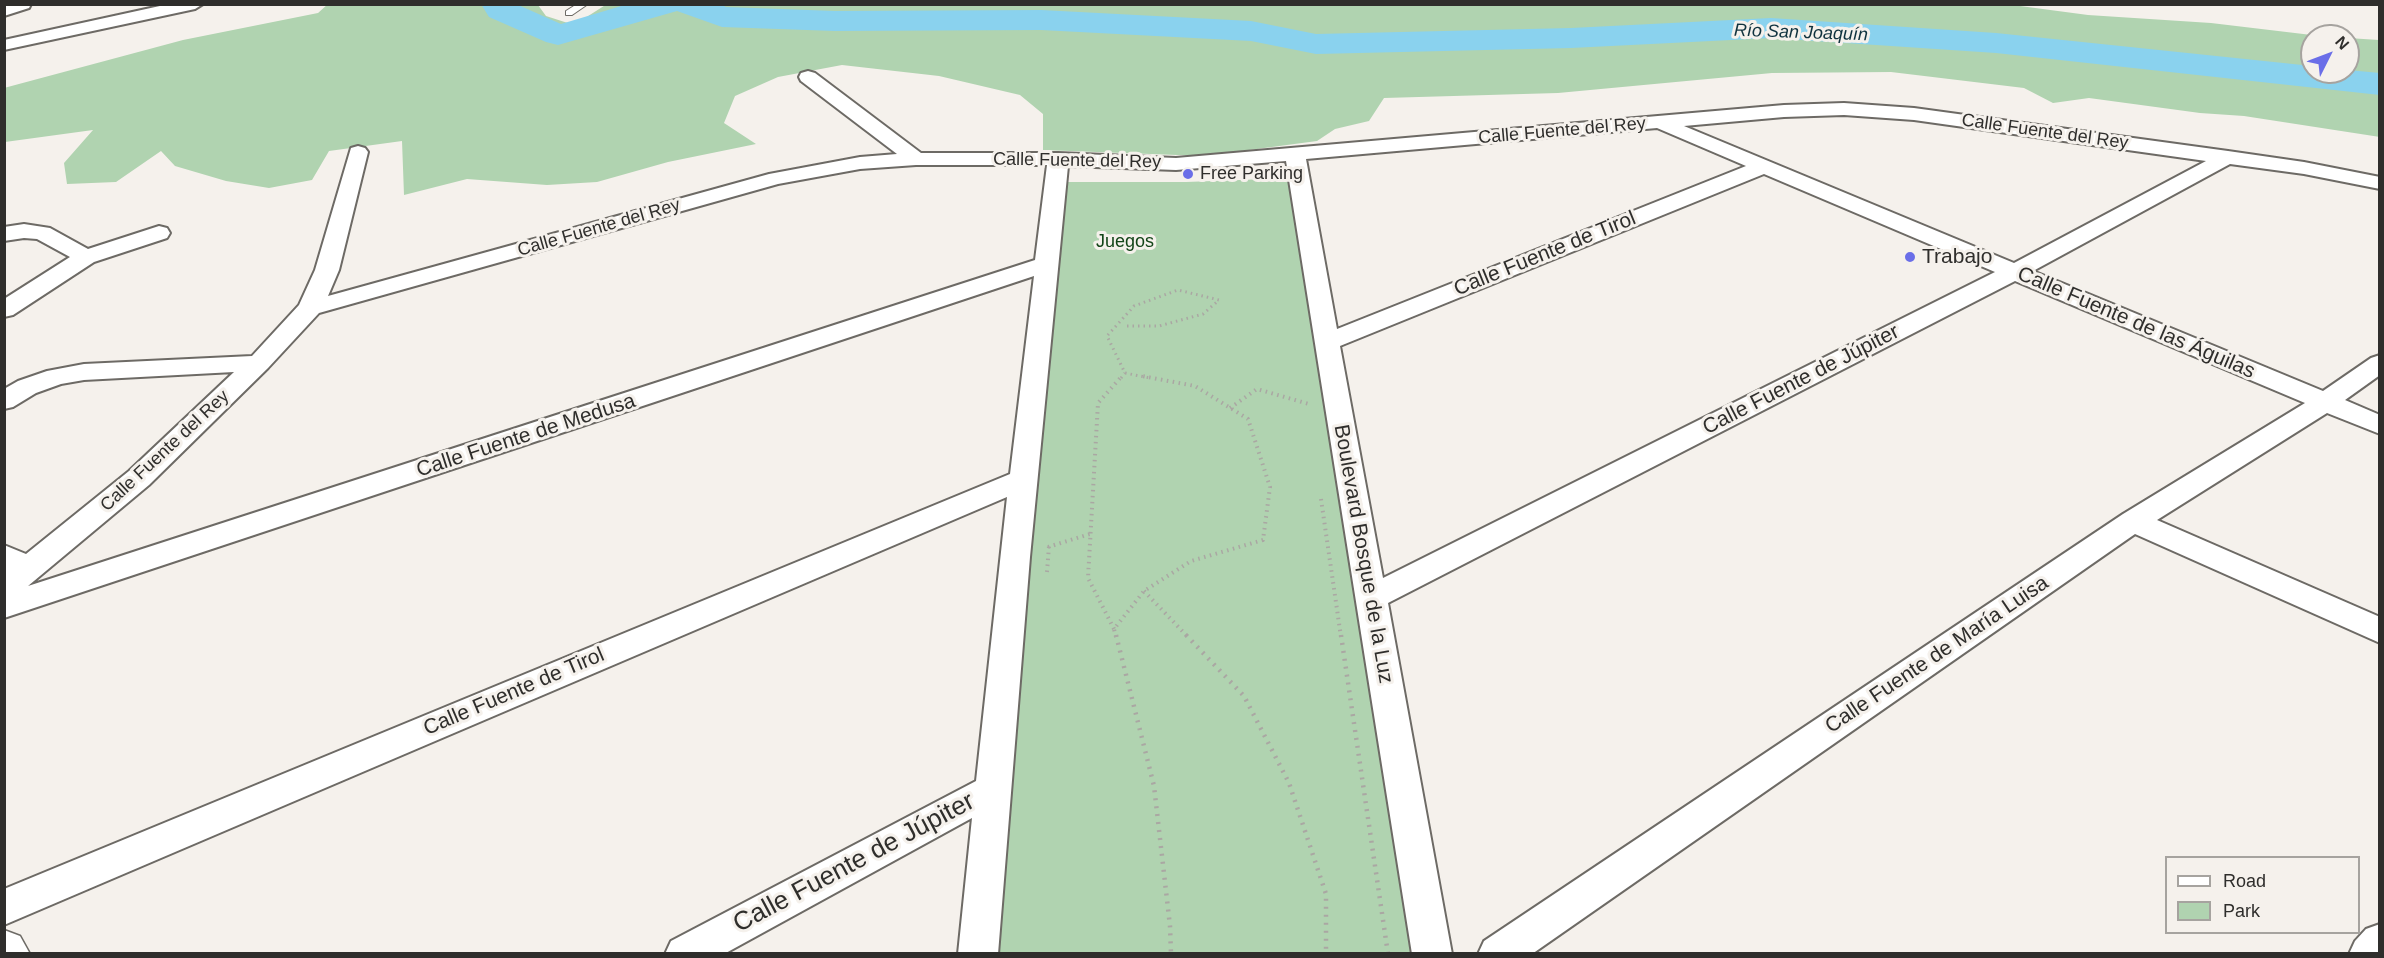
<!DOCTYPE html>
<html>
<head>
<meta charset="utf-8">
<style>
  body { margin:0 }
  #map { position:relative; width:2384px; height:958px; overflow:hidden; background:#f5f1ec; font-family:Arial,sans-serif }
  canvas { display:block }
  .frame { position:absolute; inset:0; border:6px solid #2f2e2c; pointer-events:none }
  .legend { position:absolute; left:2165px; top:856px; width:195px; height:78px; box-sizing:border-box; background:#f5f1ec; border:2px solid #a6a39f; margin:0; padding:8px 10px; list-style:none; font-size:18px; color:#2f2e2c }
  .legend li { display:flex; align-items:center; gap:12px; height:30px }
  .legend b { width:30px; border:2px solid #a6a39f }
  .north { position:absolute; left:2300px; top:24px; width:60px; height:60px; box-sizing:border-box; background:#f5f1ec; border:2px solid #a6a39f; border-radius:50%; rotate:48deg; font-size:16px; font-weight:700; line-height:24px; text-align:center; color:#2f2e2c }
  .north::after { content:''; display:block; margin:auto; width:21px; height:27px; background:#6a6ee8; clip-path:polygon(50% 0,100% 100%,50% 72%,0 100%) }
</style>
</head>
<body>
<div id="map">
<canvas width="2384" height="958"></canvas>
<div class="frame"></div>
<ul class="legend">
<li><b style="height:8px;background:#fff"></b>Road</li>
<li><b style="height:16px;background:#b0d3b0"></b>Park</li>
</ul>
<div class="north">N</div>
</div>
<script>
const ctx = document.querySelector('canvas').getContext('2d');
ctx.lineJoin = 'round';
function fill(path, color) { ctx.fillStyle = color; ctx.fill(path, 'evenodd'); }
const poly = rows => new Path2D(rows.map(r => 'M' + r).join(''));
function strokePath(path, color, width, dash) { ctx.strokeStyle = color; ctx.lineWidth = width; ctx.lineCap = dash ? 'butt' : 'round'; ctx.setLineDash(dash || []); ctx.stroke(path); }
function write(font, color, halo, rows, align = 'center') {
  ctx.font = font + ' Arial,sans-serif'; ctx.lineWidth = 6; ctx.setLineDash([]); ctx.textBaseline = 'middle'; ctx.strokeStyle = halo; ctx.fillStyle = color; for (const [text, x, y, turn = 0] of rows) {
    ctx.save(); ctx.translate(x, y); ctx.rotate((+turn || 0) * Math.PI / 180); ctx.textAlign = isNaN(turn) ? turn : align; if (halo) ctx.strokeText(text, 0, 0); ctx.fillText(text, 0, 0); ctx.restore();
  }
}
fill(poly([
  [328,4,538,5,546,16,574,25,607,4,2005,4,2088,15,2211,23,2320,36,2312,36,2312,72,2348,72,2348,38,2379,40,2380,137,2244,116,2200,113,2089,98,2053,103,2024,88,1891,72,1772,73,1558,93,1384,98,1369,121,1335,129,1317,141,1204,156,1043,150,1043,114,1020,95,939,76,842,65,778,77,735,96,724,123,756,144,668,162,597,182,547,185,467,179,404,195,402,141,329,151,312,180,269,188,226,181,175,166,161,151,116,182,67,184,64,163,93,130,5,142,4,88,183,40,318,13],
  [1293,178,1422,953,980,954,1059,182,1186,182]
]), '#b0d3b0');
fill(poly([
  [481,4,516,4,561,24,628,4,720,4,726,7,835,11,1041,10,1251,21,1316,34,1571,28,1771,18,1996,33,2312,66,2312,72,2348,72,2348,70,2380,73,2380,95,1996,53,1771,38,1571,48,1316,54,1251,41,1041,30,835,31,722,27,677,11,558,45,546,42,489,17,481,4]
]), '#8ad2ee');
const service = poly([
  [577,4,588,4,572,15,566,15,566,11,577,4]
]);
const minor = poly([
  [31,4,29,8,4,16,4,5,31,4],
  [169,4,203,4,195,9,4,50,4,40,169,4],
  [808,71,815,73,921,153,1058,153,1176,158,1784,105,1844,103,1914,108,2228,151,2304,162,2380,177,2380,189,2304,174,2230,164,2033,271,2323,391,2371,358,2380,355,2380,375,2345,400,2380,415,2380,434,2327,413,2157,520,2380,617,2380,643,2135,534,1532,954,1478,954,1484,941,2123,514,2305,403,2015,281,1388,603,1452,954,1412,954,1286,161,1176,170,1068,166,1030,557,998,954,958,954,972,818,724,954,665,954,671,941,976,781,1007,497,4,925,4,889,1010,474,1034,276,4,618,4,545,26,554,129,471,234,372,84,380,61,384,36,393,13,407,4,409,4,389,18,381,47,371,84,364,252,356,299,305,315,270,351,148,358,146,365,148,368,152,339,270,328,296,769,174,860,157,897,154,801,81,799,77,801,73,808,71],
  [1844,115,1914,120,2206,161,2014,263,1684,126,1784,117,1844,115],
  [1657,128,1746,166,1337,329,1306,159,1657,128],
  [916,165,1047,165,1035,260,28,586,149,485,268,368,319,313,778,184,860,169,916,165],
  [1764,174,1995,272,1383,578,1340,346,1764,174],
  [24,224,50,228,88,249,159,226,167,228,170,233,167,238,94,262,13,315,4,317,4,299,70,257,37,239,24,238,4,241,4,227,24,224],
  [2380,924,2380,954,2349,954,2355,941,2366,929,2380,924]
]);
const secondary = poly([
  [4,930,20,936,30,954,4,954,4,930]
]);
strokePath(service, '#6d6a65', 2);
strokePath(minor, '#6d6a65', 4);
strokePath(secondary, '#6d6a65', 3);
strokePath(poly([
  [1127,326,1159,326,1203,314,1219,300,1178,290,1134,306,1107,336,1125,373,1150,378],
  [1121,378,1125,373]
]), '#aaa7a3', 3, [1.5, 4]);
strokePath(poly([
  [1230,408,1257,389,1309,404],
  [1321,499,1341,637],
  [1048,547,1090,534],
  [1047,572,1049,546],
  [1144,591,1188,637],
  [1114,629,1088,578,1098,403,1122,376],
  [1116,637,1114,629,1144,591,1191,561,1263,540,1270,487,1248,419,1195,386,1142,376]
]), '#aaa7a3', 4, [1.5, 4.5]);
strokePath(poly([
  [1116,635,1154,786,1170,926,1171,954],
  [1186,635,1244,696,1289,783,1326,894,1326,954],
  [1341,635,1388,954]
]), '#aaa7a3', 4.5, [2, 6]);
fill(service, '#fff');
fill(minor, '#fff');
fill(secondary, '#fff');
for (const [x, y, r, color] of [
  [1188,174,6,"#6a6ee8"],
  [1910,257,6,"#6a6ee8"]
]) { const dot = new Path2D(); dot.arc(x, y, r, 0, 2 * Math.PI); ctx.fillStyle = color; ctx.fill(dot); strokePath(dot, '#f5f1ec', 2); }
write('italic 18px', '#10333f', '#f5f1ec', [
  ["Río San Joaquín",1801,33,2]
]);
write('18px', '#2f2e2c', '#f5f1ec', [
  ["Calle Fuente del Rey",1562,131,-5],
  ["Calle Fuente del Rey",2045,132,8],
  ["Calle Fuente del Rey",1077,161,1],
  ["Calle Fuente del Rey",599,228,-16],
  ["Calle Fuente del Rey",165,451,-43]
]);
write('18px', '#2f2e2c', '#f5f1ec', [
  ["Free Parking",1200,174]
], 'left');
write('18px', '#134518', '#f5f1ec', [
  ["Juegos",1125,242]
]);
write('21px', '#2f2e2c', '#f5f1ec', [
  ["Calle Fuente de Tirol",1545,254,-22],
  ["Calle Fuente de las Águilas",2136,323,23],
  ["Calle Fuente de Júpiter",1801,380,-27],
  ["Calle Fuente de Medusa",526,436,-18],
  ["Boulevard Bosque de la Luz",1363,554,80],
  ["Calle Fuente de María Luisa",1937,655,-34],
  ["Calle Fuente de Tirol",514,692,-23]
]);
write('21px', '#2f2e2c', '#f5f1ec', [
  ["Trabajo",1922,257]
], 'left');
write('26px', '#2f2e2c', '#f5f1ec', [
  ["Calle Fuente de Júpiter",854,863,-28]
]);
</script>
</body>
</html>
